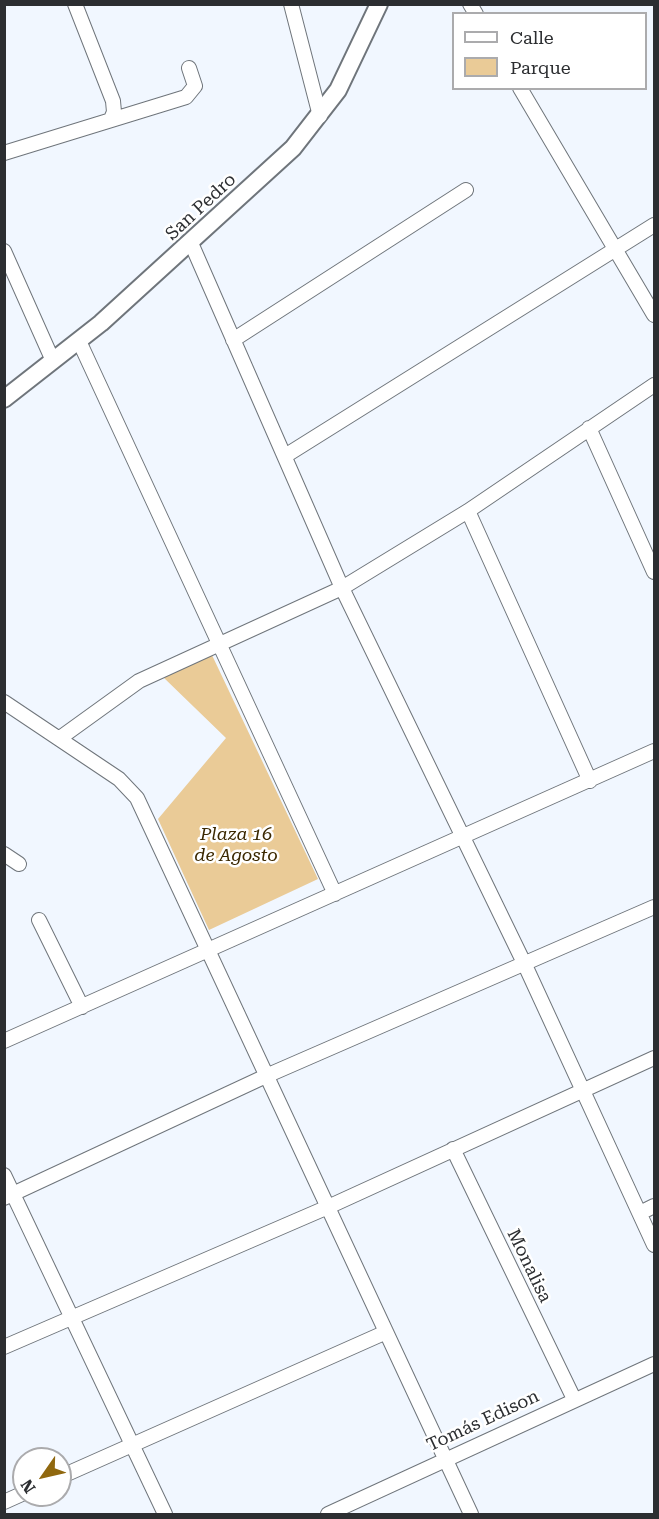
<!DOCTYPE html>
<html>
<head>
<meta charset="utf-8">
<style>
  body { margin:0 }
  #map { position:relative; width:659px; height:1519px; overflow:hidden; background:#f1f7ff; font-family:"Roboto Serif",serif }
  canvas { display:block }
  .frame { position:absolute; inset:0; border:6px solid #2c2e31; pointer-events:none }
  .legend { position:absolute; left:452px; top:12px; width:195px; height:78px; box-sizing:border-box; background:#fff; border:2px solid #ababad; margin:0; padding:8px 10px; list-style:none; font-size:18px; color:#2c2e31 }
  .legend li { display:flex; align-items:center; gap:12px; height:30px }
  .legend b { width:30px; border:2px solid #ababad }
  .north { position:absolute; left:12px; top:1447px; width:60px; height:60px; box-sizing:border-box; background:#fff; border:2px solid #ababad; border-radius:50%; rotate:236deg; font-size:16px; font-weight:700; line-height:24px; text-align:center; color:#2c2e31 }
  .north::after { content:''; display:block; margin:auto; width:21px; height:27px; background:#90680f; clip-path:polygon(50% 0,100% 100%,50% 72%,0 100%) }
</style>
</head>
<body>
<div id="map">
<canvas width="659" height="1519"></canvas>
<div class="frame"></div>
<ul class="legend">
<li><b style="height:8px;background:#fff"></b>Calle</li>
<li><b style="height:16px;background:#eacb97"></b>Parque</li>
</ul>
<div class="north">N</div>
</div>
<script>
const ctx = document.querySelector('canvas').getContext('2d');
ctx.lineJoin = 'round';
function fill(path, color) { ctx.fillStyle = color; ctx.fill(path, 'evenodd'); }
const poly = rows => new Path2D(rows.map(r => 'M' + r).join(''));
function strokePath(path, color, width, dash) { ctx.strokeStyle = color; ctx.lineWidth = width; ctx.lineCap = dash ? 'butt' : 'round'; ctx.setLineDash(dash || []); ctx.stroke(path); }
function write(font, color, halo, rows, align = 'center') {
  ctx.font = font + ' "Roboto Serif",serif'; ctx.lineWidth = 5; ctx.setLineDash([]); ctx.textBaseline = 'middle'; ctx.strokeStyle = halo; ctx.fillStyle = color; for (const [text, x, y, turn = 0] of rows) {
    ctx.save(); ctx.translate(x, y); ctx.rotate((+turn || 0) * Math.PI / 180); ctx.textAlign = isNaN(turn) ? turn : align; if (halo) ctx.strokeText(text, 0, 0); ctx.fillText(text, 0, 0); ctx.restore();
  }
}
fill(poly([
  [211,653,318,879,209,930,158,819,226,738,163,677]
]), '#eacb97');
const minor = poly([
  [75,4,113,101,114,112,111,119],
  [291,4,320,116],
  [470,4,476,14],
  [520,88,654,315],
  [4,153,186,97,195,86,189,68],
  [191,243,342,588,525,965,654,1245],
  [4,251,53,361],
  [233,340,466,190],
  [79,341,335,894],
  [589,428,654,572],
  [285,456,654,225],
  [468,511,590,781],
  [4,702,119,779,137,798,471,1514],
  [60,738,139,681,342,588,468,511,654,385],
  [4,854,19,864],
  [39,920,82,1007],
  [4,1041,654,751],
  [453,1149,574,1399],
  [4,1175,165,1514],
  [4,1198,266,1076,654,907],
  [640,1213,654,1206],
  [4,1347,328,1207,654,1058],
  [60,1477,384,1333],
  [4,1502,24,1493],
  [328,1514,654,1364]
]);
const major = poly([
  [4,399,101,323,293,148,338,90,379,4]
]);
strokePath(minor, '#6f757b', 16);
strokePath(major, '#6f757b', 20);
strokePath(minor, '#fff', 14);
strokePath(major, '#fff', 16);
write('18px', '#2c2e31', '#fff', [
  ["San Pedro",201,207,-43],
  ["Monalisa",529,1266,64],
  ["Tomás Edison",483,1421,-25]
]);
write('italic 18px', '#3b2800', '#fff', [
  ["Plaza 16",236,835],
  ["de Agosto",236,856]
]);
</script>
</body>
</html>
